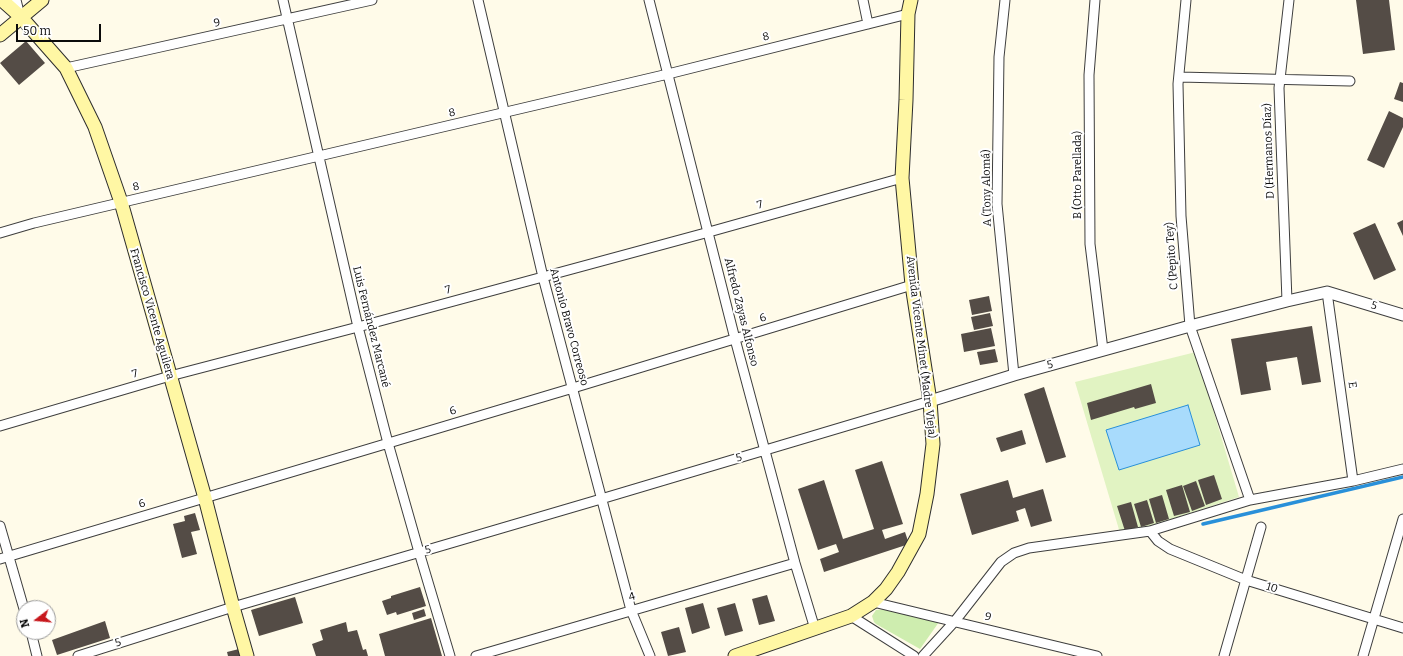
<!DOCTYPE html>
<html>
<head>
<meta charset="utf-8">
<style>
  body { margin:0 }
  #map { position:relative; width:1403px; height:656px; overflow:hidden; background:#fffbe9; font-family:Bitter,serif }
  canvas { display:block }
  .north { position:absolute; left:16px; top:600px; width:40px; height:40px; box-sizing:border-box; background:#fff; border:1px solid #9d9d9d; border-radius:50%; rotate:254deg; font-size:11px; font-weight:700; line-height:16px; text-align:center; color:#0b0b0b }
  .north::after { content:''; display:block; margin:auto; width:14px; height:18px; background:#c7171c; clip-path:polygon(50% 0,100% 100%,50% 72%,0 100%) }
  .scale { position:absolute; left:16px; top:24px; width:85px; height:18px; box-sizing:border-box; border:2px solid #0b0b0b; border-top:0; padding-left:5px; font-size:12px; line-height:14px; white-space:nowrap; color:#0b0b0b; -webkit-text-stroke:3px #fff; paint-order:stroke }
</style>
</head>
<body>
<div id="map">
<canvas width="1403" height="656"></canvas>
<div class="north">N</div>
<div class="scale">50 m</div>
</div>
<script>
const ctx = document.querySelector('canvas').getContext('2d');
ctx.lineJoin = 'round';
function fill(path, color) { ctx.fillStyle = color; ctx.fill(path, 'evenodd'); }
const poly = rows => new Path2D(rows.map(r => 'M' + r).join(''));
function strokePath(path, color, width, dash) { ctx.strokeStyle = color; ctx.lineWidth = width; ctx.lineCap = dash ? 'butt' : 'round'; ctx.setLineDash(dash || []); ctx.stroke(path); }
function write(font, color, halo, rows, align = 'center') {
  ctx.font = font + ' Bitter,serif'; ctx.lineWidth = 4; ctx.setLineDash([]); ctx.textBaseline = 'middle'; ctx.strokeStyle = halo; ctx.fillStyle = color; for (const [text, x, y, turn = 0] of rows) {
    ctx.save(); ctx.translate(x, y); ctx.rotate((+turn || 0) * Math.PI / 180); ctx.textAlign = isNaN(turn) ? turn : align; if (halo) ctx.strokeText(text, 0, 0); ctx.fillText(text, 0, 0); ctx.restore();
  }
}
fill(poly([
  [888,609,939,622,920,649,876,624,874,622,872,616,876,610]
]), '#ceedaf');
fill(poly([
  [1196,352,1239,497,1150,526,1120,533,1075,382]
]), '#e1f3c2');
const water = poly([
  [1188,405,1200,445,1119,470,1106,430,1188,405]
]);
fill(water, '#a8dbfc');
strokePath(water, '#2990d9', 1);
strokePath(poly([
  [1203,524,1403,477]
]), '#2990d9', 3.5);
fill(poly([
  [1356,0,1389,0,1395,50,1363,54],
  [26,41,45,63,19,85,0,63],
  [1400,82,1403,83,1403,102,1394,99],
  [1389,111,1403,118,1403,127,1384,168,1367,160],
  [1403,220,1403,236,1397,223],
  [1375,223,1396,270,1374,280,1353,233],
  [989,296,992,311,972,315,969,300],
  [990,313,993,326,974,330,971,317],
  [1312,326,1321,382,1302,385,1297,357,1266,362,1271,390,1241,395,1231,339],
  [991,328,995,346,964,352,961,334],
  [995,349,998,362,980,365,977,352],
  [1151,384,1156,403,1135,409,1134,407,1091,420,1087,403],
  [1044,387,1066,457,1046,463,1024,394],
  [1022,430,1026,444,1001,452,996,438],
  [882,461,903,524,882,530,885,539,905,532,909,544,824,572,820,559,839,552,836,544,818,550,798,489,824,480,843,539,874,529,855,470],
  [1214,475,1222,499,1206,505,1198,480],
  [1008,480,1013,498,1043,489,1052,521,1031,527,1025,508,1016,511,1019,521,972,535,960,494],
  [1196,481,1205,506,1192,511,1183,486],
  [1182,485,1190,512,1174,516,1166,490],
  [1162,495,1169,519,1156,523,1149,499],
  [1147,500,1154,523,1141,527,1134,504],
  [1131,502,1138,527,1125,531,1117,506],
  [195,513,200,530,191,532,197,554,182,558,173,524,185,521,184,516],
  [420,587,426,606,397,615,396,612,387,615,382,601,391,598,391,596],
  [767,595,775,621,759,625,752,599],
  [295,597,303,623,259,636,251,610],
  [703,603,710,628,692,634,685,608],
  [735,603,743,631,725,636,717,608],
  [424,609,426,616,414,620,412,613],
  [431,618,442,656,385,656,379,634],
  [105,621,110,638,57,655,52,640],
  [346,622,348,632,357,630,363,650,366,649,368,656,316,656,312,644,323,640,320,630],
  [679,627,686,652,668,656,661,632],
  [239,649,241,656,228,656,227,652]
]), '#544c46');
const minor = poly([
  [16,0,20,16],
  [283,0,358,327,388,443,419,552,450,656],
  [478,0,543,277,631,610,650,656],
  [649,0,735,339,795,563,815,629],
  [863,0,868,24],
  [1005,0,999,57,997,204,1014,375],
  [1095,0,1089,75,1090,244,1103,350],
  [1186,0,1178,84,1181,216,1190,326,1250,500],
  [66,68,372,0],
  [1179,77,1350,81],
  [0,233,34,223,668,74,908,14],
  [1327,292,1353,481],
  [1287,301,1279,88,1289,0],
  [0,426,170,376,358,327,709,232,902,178],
  [0,526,24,609],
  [1150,531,1158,541,1170,549,1246,580,1403,628],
  [0,559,573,388,912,285],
  [873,602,1097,656],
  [851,616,914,656],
  [31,632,37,656],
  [78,656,233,607,601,499,930,401],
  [476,656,795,563],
  [923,656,955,621,1001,562,1014,553,1029,548,1150,531,1250,500,1353,481,1403,469],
  [1224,656,1261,527],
  [1363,656,1403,519]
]);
const tertiary = poly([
  [930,401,1014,375,1190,326,1287,301,1327,292,1403,315]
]);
const secondary = poly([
  [2,0,21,17,66,68,95,127,121,202,205,498,233,607,247,656],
  [0,35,42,0],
  [735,656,851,616,873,602,886,589,898,572,919,534,927,494,933,444,930,401,912,285,902,178,906,100,908,14,911,0]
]);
strokePath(minor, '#3e3e3e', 11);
strokePath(tertiary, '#3e3e3e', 13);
strokePath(secondary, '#2d2d2d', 15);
strokePath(minor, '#fff', 9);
strokePath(tertiary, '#fff', 11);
strokePath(secondary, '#fff7a4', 13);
write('11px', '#0b0b0b', '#fff', [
  ["9",217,23,-12],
  ["8",766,37,-14],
  ["8",452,113,-13],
  ["D (Hermanos Díaz)",1269,151,-92],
  ["B (Otto Parellada)",1078,175,-90],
  ["8",136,187,-13],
  ["A (Tony Alomá)",987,188,-91],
  ["7",760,205,-16],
  ["C (Pepito Tey)",1172,256,-94],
  ["7",448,290,-15],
  ["5",1374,306,17],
  ["Alfredo Zayas Alfonso",741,312,76],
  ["Francisco Vicente Aguilera",152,314,74],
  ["6",763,318,-17],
  ["Luis Fernández Marcané",371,327,76],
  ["Antonio Bravo Correoso",569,327,75],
  ["Avenida Vicente Minet (Madre Vieja)",921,347,83],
  ["5",1050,365,-15],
  ["7",135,374,-16],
  ["E",1352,385,82],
  ["6",453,411,-17],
  ["5",739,458,-16],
  ["6",142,504,-16],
  ["5",428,550,-16],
  ["10",1272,588,17],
  ["4",632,597,-16],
  ["9",988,617,15],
  ["5",118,643,-18]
]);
</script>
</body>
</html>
